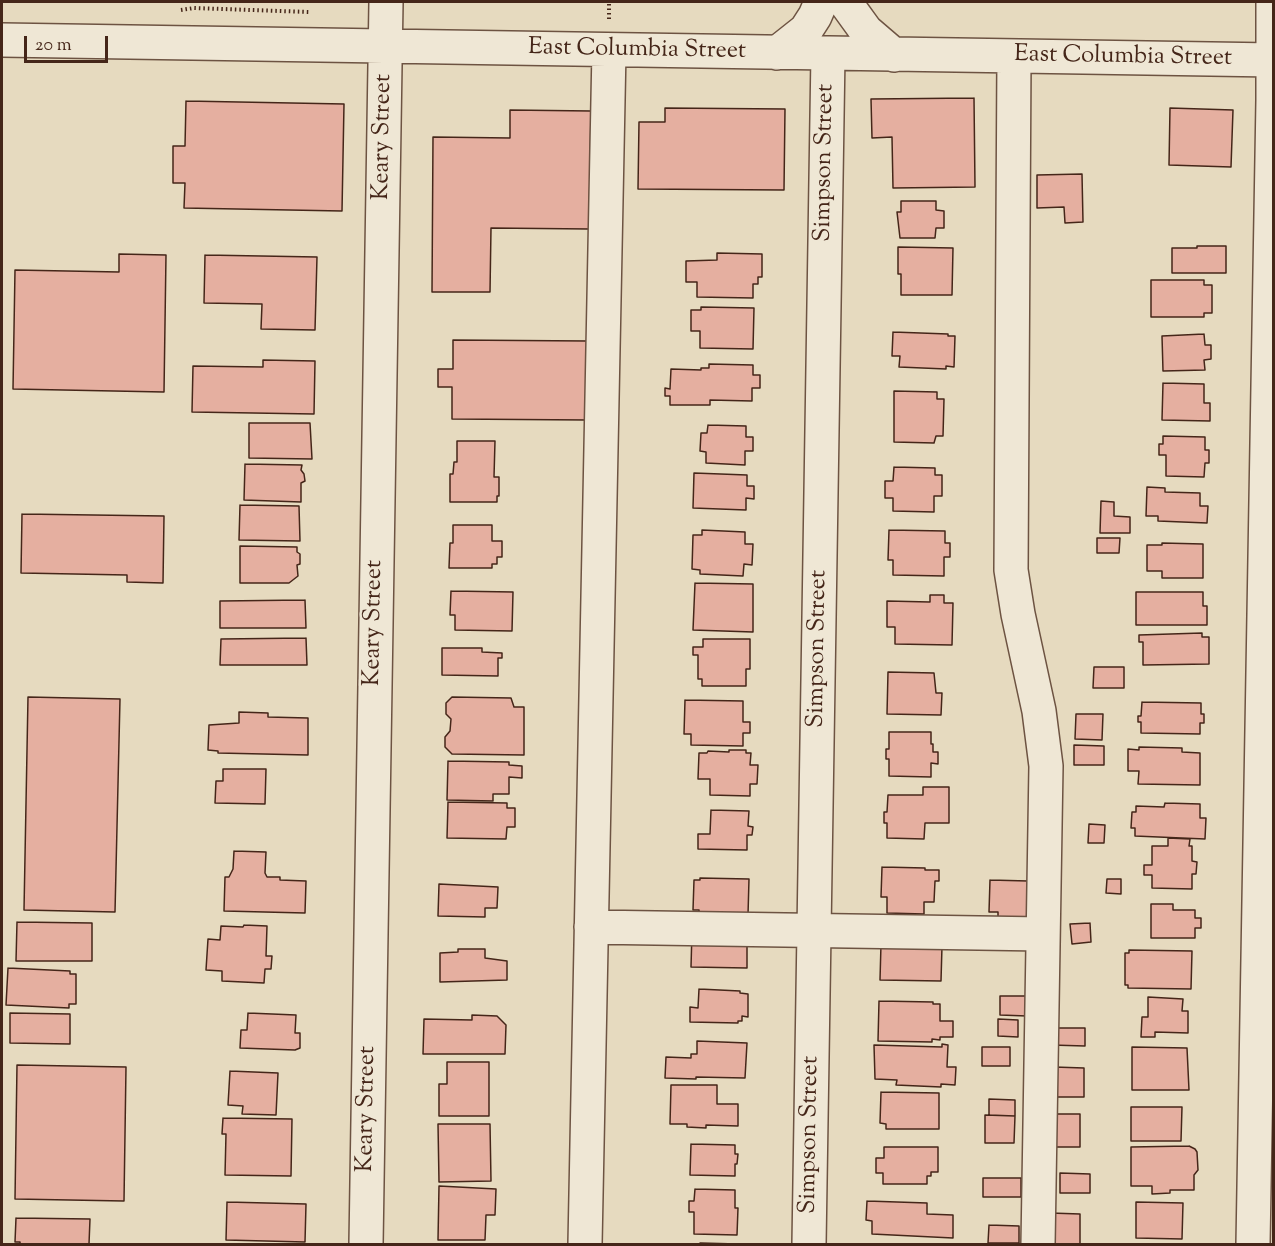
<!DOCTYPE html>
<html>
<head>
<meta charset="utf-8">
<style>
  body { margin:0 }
  #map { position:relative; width:1275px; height:1246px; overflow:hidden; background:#e6dabf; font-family:"Sorts Mill Goudy",serif }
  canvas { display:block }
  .frame { position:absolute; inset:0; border:3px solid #452619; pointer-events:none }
  .scale { position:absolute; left:24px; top:36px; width:84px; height:27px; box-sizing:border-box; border:3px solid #452619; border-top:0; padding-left:8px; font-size:18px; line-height:21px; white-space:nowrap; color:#452619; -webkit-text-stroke:4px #efe7d5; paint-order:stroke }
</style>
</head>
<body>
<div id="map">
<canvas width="1275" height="1246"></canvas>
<div class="frame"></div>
<div class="scale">20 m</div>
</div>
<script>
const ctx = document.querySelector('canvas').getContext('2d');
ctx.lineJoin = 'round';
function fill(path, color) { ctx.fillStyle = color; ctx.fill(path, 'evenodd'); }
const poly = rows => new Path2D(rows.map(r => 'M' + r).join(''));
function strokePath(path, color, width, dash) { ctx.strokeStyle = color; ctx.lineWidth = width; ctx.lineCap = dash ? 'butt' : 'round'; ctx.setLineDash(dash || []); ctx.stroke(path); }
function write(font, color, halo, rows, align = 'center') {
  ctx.font = font + ' "Sorts Mill Goudy",serif'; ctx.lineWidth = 4.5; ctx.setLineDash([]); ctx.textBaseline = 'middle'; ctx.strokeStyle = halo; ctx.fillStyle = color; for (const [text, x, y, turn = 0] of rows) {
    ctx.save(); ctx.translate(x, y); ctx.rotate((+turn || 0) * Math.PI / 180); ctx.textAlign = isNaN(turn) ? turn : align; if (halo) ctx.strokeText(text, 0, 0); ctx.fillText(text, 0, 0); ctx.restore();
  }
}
const building = poly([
  [974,98,975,187,893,188,892,137,872,138,871,99,974,98],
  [186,101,344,104,342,211,184,208,185,183,173,183,173,146,185,146,186,101],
  [665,108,785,109,784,190,638,189,639,122,665,122,665,108],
  [1170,108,1233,110,1231,167,1169,165,1170,108],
  [510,110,591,111,589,229,491,228,490,292,432,292,433,137,510,138,510,110],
  [1082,174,1083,222,1065,223,1064,207,1037,208,1037,175,1082,174],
  [901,201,936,201,936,210,944,211,944,228,936,228,935,238,900,238,897,212,901,212,901,201],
  [1197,246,1226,246,1226,273,1172,273,1172,248,1197,248,1197,246],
  [898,247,953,248,952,295,901,295,901,274,898,274,898,247],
  [717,253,762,254,762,277,758,277,758,284,753,284,753,298,697,297,697,282,686,282,686,261,717,260,717,253],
  [119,254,166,255,164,392,13,389,15,270,119,272,119,254],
  [205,255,317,257,315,330,261,329,262,304,204,303,205,255],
  [1151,280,1204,280,1204,285,1212,285,1212,313,1204,313,1204,317,1151,317,1151,280],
  [701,307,754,308,753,349,700,348,700,331,691,331,691,310,701,310,701,307],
  [893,332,948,334,948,336,955,336,954,367,946,366,946,369,899,367,900,356,892,356,893,332],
  [1204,334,1205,345,1211,345,1211,359,1204,360,1205,370,1163,371,1162,336,1204,334],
  [453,340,588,341,588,420,452,419,452,387,438,387,438,369,453,369,453,340],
  [263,360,315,361,314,414,192,412,193,366,263,367,263,360],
  [709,364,753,365,753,375,760,375,760,388,752,388,752,401,710,400,710,405,670,405,670,396,665,396,665,388,670,389,671,369,701,370,701,368,709,368,709,364],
  [1163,383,1204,384,1204,403,1210,403,1210,421,1162,420,1163,383],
  [894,391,937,392,937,399,944,399,943,436,936,436,934,443,894,442,894,391],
  [249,423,310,423,312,459,249,458,249,423],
  [708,425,746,426,746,437,753,437,753,451,745,451,745,465,706,463,706,452,700,451,701,433,707,433,708,425],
  [1163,436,1205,437,1205,450,1209,450,1209,463,1205,463,1204,477,1166,476,1166,455,1159,455,1159,444,1163,444,1163,436],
  [457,441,495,441,494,477,499,477,499,496,497,496,497,502,450,502,450,474,453,474,454,462,457,462,457,441],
  [245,464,302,465,301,470,304,474,305,481,301,483,301,502,244,500,245,464],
  [894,467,935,468,935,475,942,475,942,496,934,496,934,512,893,511,893,498,885,498,885,481,893,481,894,467],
  [694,473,747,475,747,486,754,486,754,499,746,498,746,510,693,508,694,473],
  [1147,487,1165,488,1165,492,1200,493,1200,506,1208,506,1207,523,1158,521,1158,516,1146,516,1147,487],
  [1101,501,1114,502,1114,516,1130,517,1130,533,1100,533,1101,501],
  [240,505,299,506,300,541,239,540,240,505],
  [22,514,164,516,163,583,127,582,127,575,21,573,22,514],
  [453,525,492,525,492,541,502,541,502,557,497,557,497,564,492,564,492,568,449,568,450,543,453,543,453,525],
  [702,530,745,532,745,544,753,544,752,565,744,564,743,576,700,574,700,570,692,569,693,535,702,535,702,530],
  [889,530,945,531,945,543,950,543,950,557,944,557,944,576,893,575,893,560,888,560,889,530],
  [1097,538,1120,538,1119,553,1097,553,1097,538],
  [1162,543,1203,544,1203,578,1162,578,1162,571,1147,571,1147,545,1162,545,1162,543],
  [240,546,297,547,297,552,300,554,300,564,297,565,298,576,289,583,240,583,240,546],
  [695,583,753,584,753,632,693,630,695,583],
  [451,591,513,592,512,631,455,630,455,615,450,615,451,591],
  [1136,592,1203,592,1203,606,1207,606,1207,625,1136,625,1136,592],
  [930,595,944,595,944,603,953,603,952,645,895,644,895,627,887,627,887,601,930,602,930,595],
  [305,600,306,628,220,628,220,601,305,600],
  [1202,633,1202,637,1209,637,1209,664,1143,665,1143,642,1139,642,1139,635,1202,633],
  [306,638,307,665,220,665,221,639,306,638],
  [703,639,750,639,750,669,746,669,746,686,702,686,702,679,698,679,698,655,693,655,693,647,703,647,703,639],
  [442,648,482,648,482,652,502,653,502,658,498,658,498,676,442,675,442,648],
  [1094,667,1124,667,1124,688,1093,688,1094,667],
  [888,672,934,673,936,693,942,693,941,715,887,714,888,672],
  [28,697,120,699,115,912,24,910,28,697],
  [452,697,511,698,514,707,524,707,524,755,452,754,445,747,445,737,450,731,451,719,446,714,446,703,452,697],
  [685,700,743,701,743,722,750,722,750,733,743,733,743,746,691,745,691,734,684,734,685,700],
  [1142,702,1201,703,1201,714,1204,714,1204,723,1200,723,1200,734,1141,733,1141,722,1138,722,1138,716,1141,716,1142,702],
  [239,712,268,713,268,717,308,718,308,755,218,753,218,751,208,750,209,725,239,723,239,712],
  [1076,714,1103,714,1102,740,1075,739,1076,714],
  [889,732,931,732,931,744,933,744,933,752,938,752,938,764,931,763,931,777,889,776,889,759,886,759,886,749,889,749,889,732],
  [1074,745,1104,746,1104,765,1074,765,1074,745],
  [1139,747,1182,748,1182,752,1200,753,1200,785,1138,784,1139,771,1128,771,1128,749,1139,750,1139,747],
  [729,750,746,750,746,753,751,753,750,765,758,765,757,784,750,784,750,796,710,795,710,779,698,779,699,753,707,753,708,751,729,752,729,750],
  [448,761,509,762,509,765,522,766,522,778,509,777,509,794,493,794,493,801,447,800,448,761],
  [223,769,266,769,265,804,215,803,216,781,223,781,223,769],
  [923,787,949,787,949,823,925,823,924,839,887,838,887,823,884,823,884,812,887,812,888,795,923,795,923,787],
  [448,802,507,803,507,808,515,808,515,827,507,827,506,839,447,838,448,802],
  [1165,803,1200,804,1200,818,1206,818,1205,839,1135,836,1135,828,1131,828,1132,812,1136,812,1136,806,1164,807,1165,803],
  [711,810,749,811,748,826,753,827,752,835,747,835,747,850,698,849,698,834,710,834,711,810],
  [1089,824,1105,825,1104,843,1088,843,1089,824],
  [1168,838,1190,839,1189,846,1192,846,1192,861,1197,862,1196,874,1192,874,1192,889,1152,888,1152,875,1144,875,1144,865,1152,865,1152,846,1168,846,1168,838],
  [234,851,266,852,265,873,267,877,280,877,280,880,306,881,305,913,224,911,225,877,229,877,233,869,234,851],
  [882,867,925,868,925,870,939,870,939,881,935,881,934,902,924,902,924,914,887,913,887,897,881,897,882,867],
  [700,878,749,879,748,915,699,914,699,910,693,910,694,880,700,880,700,878],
  [1107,879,1121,879,1121,894,1106,893,1107,879],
  [990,880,1028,881,1027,924,998,923,998,912,989,912,990,880],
  [439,884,498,887,497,908,485,908,485,917,438,916,439,884],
  [1151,904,1173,904,1173,910,1195,910,1195,918,1201,918,1201,928,1195,928,1195,938,1151,938,1151,904],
  [17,922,92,923,92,961,16,961,17,922],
  [1090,923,1091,942,1072,944,1070,924,1090,923],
  [244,925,267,926,266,956,272,956,271,969,265,969,264,983,222,981,222,971,206,970,208,939,220,940,221,926,243,927,244,925],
  [692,931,747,932,747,968,691,967,692,931],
  [881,944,942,946,941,981,880,980,881,944],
  [458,949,485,949,485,958,507,961,507,980,440,982,440,953,458,952,458,949],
  [1129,950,1192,951,1191,989,1128,988,1128,985,1125,985,1125,953,1129,953,1129,950],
  [8,968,70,971,70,974,76,974,76,1004,69,1004,69,1008,6,1005,8,968],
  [699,989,740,991,740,993,748,994,748,1017,742,1016,742,1021,738,1021,738,1023,690,1022,690,1007,698,1008,699,989],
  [1000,996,1027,996,1027,1016,1000,1015,1000,996],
  [1148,997,1183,999,1182,1011,1188,1011,1188,1033,1155,1032,1155,1037,1141,1037,1142,1017,1148,1017,1148,997],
  [879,1001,933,1002,933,1004,940,1004,940,1021,953,1021,953,1037,940,1037,940,1040,932,1039,932,1042,878,1041,879,1001],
  [10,1013,70,1014,70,1044,10,1043,10,1013],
  [248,1013,296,1015,295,1033,300,1033,300,1048,295,1050,240,1048,241,1030,247,1030,248,1013],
  [472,1015,497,1016,506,1025,505,1054,423,1054,424,1019,472,1020,472,1015],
  [998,1019,1018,1020,1018,1037,998,1036,998,1019],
  [1051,1028,1085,1028,1085,1046,1051,1045,1051,1028],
  [697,1041,747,1043,745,1078,696,1077,696,1079,665,1078,666,1057,691,1058,691,1054,697,1054,697,1041],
  [942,1044,948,1045,947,1067,956,1067,955,1085,941,1084,941,1087,896,1085,897,1080,875,1079,874,1045,942,1047,942,1044],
  [982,1047,1010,1047,1010,1066,982,1066,982,1047],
  [1132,1047,1187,1048,1189,1090,1132,1090,1132,1047],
  [447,1062,489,1062,489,1116,439,1116,439,1084,447,1084,447,1062],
  [17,1065,126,1067,124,1201,15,1199,17,1065],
  [1054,1067,1084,1068,1084,1097,1053,1097,1054,1067],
  [230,1071,278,1073,276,1115,242,1114,243,1106,228,1105,230,1071],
  [671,1085,717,1085,717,1104,738,1104,738,1126,706,1125,706,1128,687,1127,687,1124,670,1124,671,1085],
  [881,1092,939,1093,939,1129,886,1129,886,1124,880,1123,881,1092],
  [989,1099,1015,1100,1015,1116,989,1115,989,1099],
  [1131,1107,1182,1107,1181,1141,1131,1141,1131,1107],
  [1053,1114,1080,1114,1080,1147,1052,1147,1053,1114],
  [985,1115,1015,1116,1014,1143,985,1143,985,1115],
  [223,1118,292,1119,291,1176,225,1175,226,1134,222,1134,223,1118],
  [438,1124,490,1124,491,1181,439,1182,438,1124],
  [691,1144,735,1145,735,1154,738,1154,737,1164,735,1164,735,1176,690,1175,691,1144],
  [1189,1146,1195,1149,1197,1152,1198,1170,1194,1175,1194,1190,1170,1190,1170,1193,1152,1194,1152,1186,1131,1186,1131,1147,1189,1146],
  [884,1147,938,1147,938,1172,931,1172,931,1176,927,1176,927,1184,883,1184,883,1173,876,1173,876,1158,884,1158,884,1147],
  [1060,1173,1090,1174,1090,1193,1060,1193,1060,1173],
  [983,1178,1021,1178,1021,1197,983,1197,983,1178],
  [439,1186,496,1189,495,1215,486,1215,485,1240,438,1240,439,1186],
  [695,1189,735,1190,735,1208,738,1208,737,1235,694,1234,694,1212,689,1212,689,1201,694,1201,695,1189],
  [867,1201,927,1203,927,1214,953,1215,953,1238,872,1234,872,1221,866,1220,867,1201],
  [227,1202,306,1204,305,1242,226,1240,227,1202],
  [1136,1202,1183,1203,1182,1239,1136,1238,1136,1202],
  [1050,1213,1080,1214,1080,1244,1049,1244,1050,1213],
  [16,1218,90,1219,89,1244,20,1244,20,1242,15,1242,16,1218],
  [989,1225,1019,1226,1019,1243,988,1243,989,1225],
  [700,1243,738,1244,700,1244,700,1243]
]);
fill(building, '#e5afa0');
strokePath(building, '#452619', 1.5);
const minor = poly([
  [845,2,866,31,894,55],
  [2,40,1274,60],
  [777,53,806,30,815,16,821,2],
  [1014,56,1011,570,1018,614,1039,711,1046,766,1038,1244],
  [591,927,1043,934],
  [366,1244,386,2],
  [585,1244,609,50],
  [809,1244,828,54],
  [1253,1244,1273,100,1273,2]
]);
strokePath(minor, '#6d5342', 36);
strokePath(poly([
  [181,10,194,8,309,12],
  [609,19,609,2]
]), '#452619', 4, [1.5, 3]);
strokePath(minor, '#efe7d5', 33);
write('24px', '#452619', '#efe7d5', [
  ["East Columbia Street",637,51,1],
  ["East Columbia Street",1123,58,1],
  ["Keary Street",384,137,-89],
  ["Simpson Street",826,163,-89],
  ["Keary Street",375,623,-89],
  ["Simpson Street",819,649,-89],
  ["Keary Street",368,1109,-89],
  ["Simpson Street",811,1135,-89]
]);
</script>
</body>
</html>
